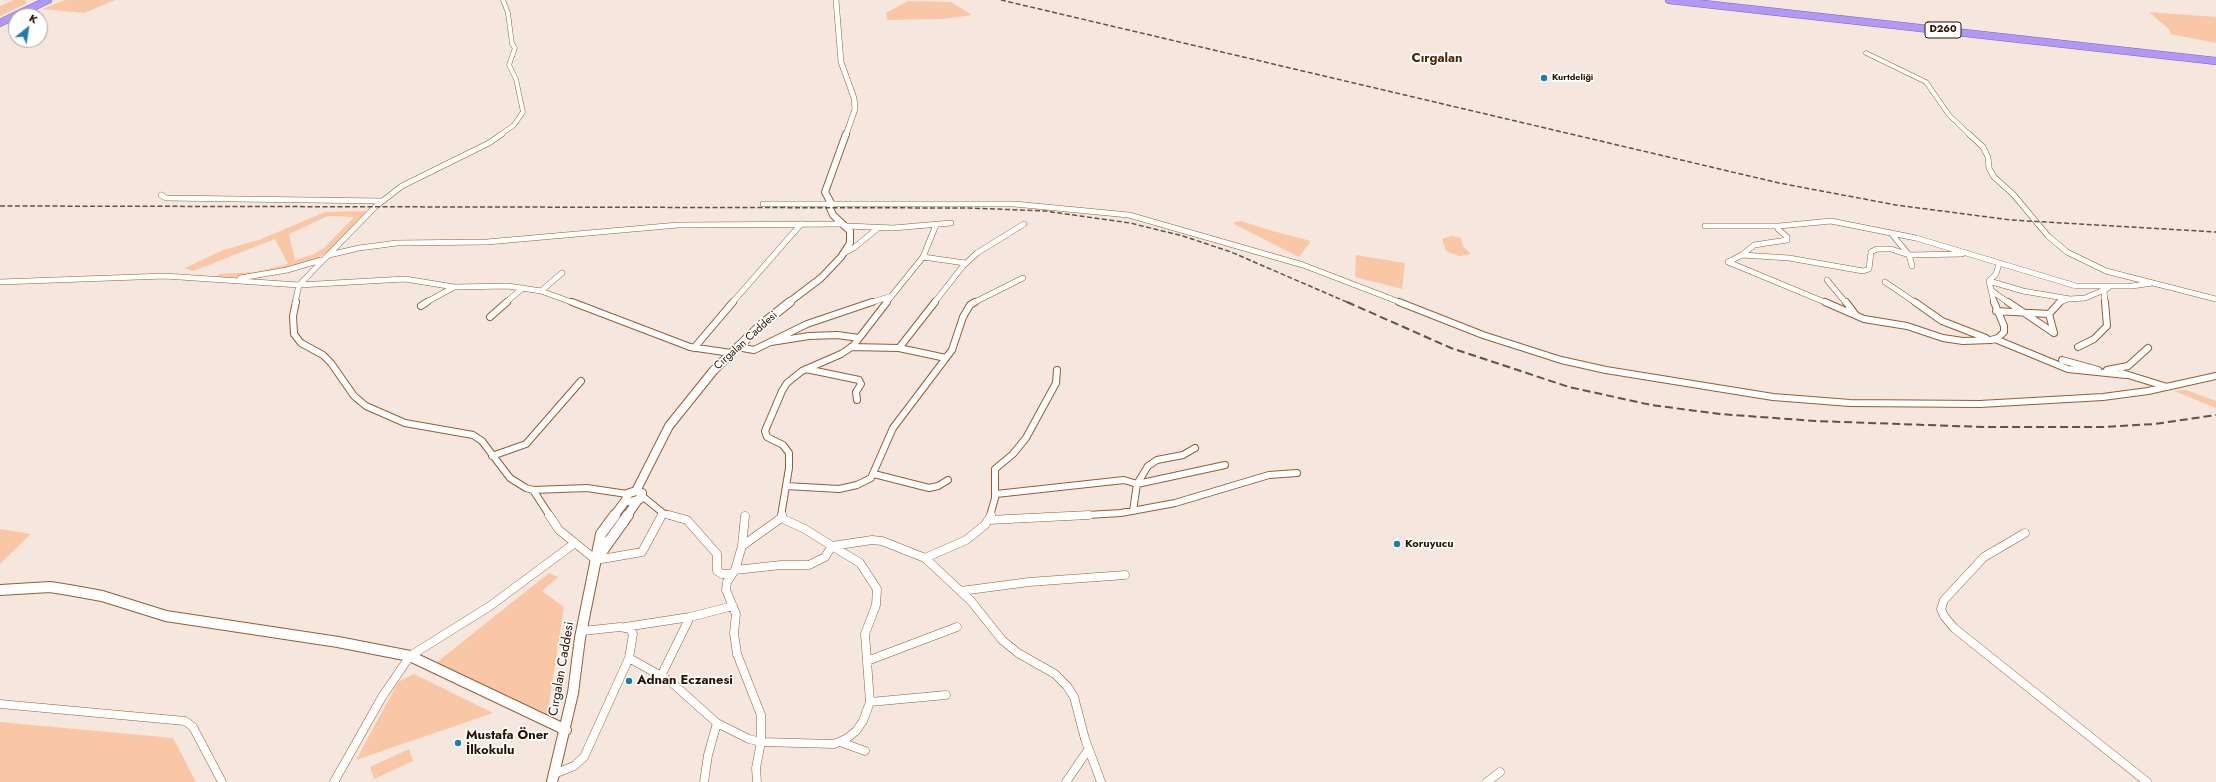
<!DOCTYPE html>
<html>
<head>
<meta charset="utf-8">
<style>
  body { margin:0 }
  #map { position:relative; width:2216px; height:782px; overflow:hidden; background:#f5e7de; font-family:Jost,sans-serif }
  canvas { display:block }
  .north { position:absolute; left:8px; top:8px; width:40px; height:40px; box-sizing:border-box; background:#fff; border:1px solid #aaa09a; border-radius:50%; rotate:30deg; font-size:11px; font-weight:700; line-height:16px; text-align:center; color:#2a1202 }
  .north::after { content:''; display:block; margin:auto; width:14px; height:18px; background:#207daa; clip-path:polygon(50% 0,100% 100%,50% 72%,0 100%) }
</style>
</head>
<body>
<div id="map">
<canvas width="2216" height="782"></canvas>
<div class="north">K</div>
</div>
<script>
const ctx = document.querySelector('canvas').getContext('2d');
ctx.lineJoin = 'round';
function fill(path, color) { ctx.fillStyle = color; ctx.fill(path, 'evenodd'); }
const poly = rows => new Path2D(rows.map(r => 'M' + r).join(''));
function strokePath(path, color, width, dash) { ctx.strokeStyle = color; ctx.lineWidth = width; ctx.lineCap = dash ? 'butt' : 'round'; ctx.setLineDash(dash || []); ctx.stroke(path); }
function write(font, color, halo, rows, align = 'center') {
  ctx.font = font + ' Jost,sans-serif'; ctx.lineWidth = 3.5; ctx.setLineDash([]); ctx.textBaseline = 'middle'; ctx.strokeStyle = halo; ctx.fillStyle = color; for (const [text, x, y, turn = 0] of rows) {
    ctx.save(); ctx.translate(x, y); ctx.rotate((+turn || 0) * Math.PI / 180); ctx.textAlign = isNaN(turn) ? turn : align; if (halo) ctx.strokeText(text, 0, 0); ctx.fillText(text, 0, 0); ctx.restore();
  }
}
fill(poly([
  [14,0,25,0,27,3,0,16,0,6],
  [65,0,115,0,84,13,42,9],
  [908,1,951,2,972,15,943,19,887,20,886,13],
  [2149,12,2216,17,2216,43,2170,34,2170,30],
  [367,211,327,253,305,264,256,276,215,278,219,274,255,272,288,264,275,239,193,271,185,268,223,250,259,240,325,212],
  [328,216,354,217,324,248,312,255,295,260,289,234],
  [1241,221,1273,231,1311,241,1299,257,1234,224,1234,222],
  [1451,236,1461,238,1463,246,1471,254,1459,256,1446,251,1442,239],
  [1356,255,1405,263,1402,289,1355,277],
  [2186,390,2216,401,2216,408,2174,391],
  [0,529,31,534,0,564],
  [549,573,558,577,542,591,564,607,546,723,432,666],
  [414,674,493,713,356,760,398,682],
  [0,722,173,738,196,782,0,782],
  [409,749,413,761,374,779,370,767]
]), '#f9c7a6');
const streetFar3 = poly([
  [1866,53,1926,82,1949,115,1970,135],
  [500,135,514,125,523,112,516,79,509,65,515,48,512,44,508,13,503,0]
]);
const streetFar2 = poly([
  [1969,134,1983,147,1988,157,1989,168,1994,177,2013,194,2048,236,2067,252,2106,271,2216,299],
  [161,195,166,198,382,201],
  [763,204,1014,204,1129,215,1303,265,1402,303],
  [847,226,893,228,951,223],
  [1705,226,1779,226,1831,221,1916,238,2076,286,2132,286,2152,283],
  [1891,233,1909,255,1912,266],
  [844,253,855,247,878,228],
  [329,255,359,248,397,243,487,242,678,225,843,224],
  [1742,255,1789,258,1863,271,1869,269,1871,252,1877,249,1891,249,1909,255,1962,254],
  [923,257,965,263],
  [1728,262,1827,303],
  [1728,262,1742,255,1754,245,1787,240,1787,237,1778,229,1779,226],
  [240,278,287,270,321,260],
  [1827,280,1846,303],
  [1989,281,2023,291,2070,299,2085,298,2104,290],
  [0,282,165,276,299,285,405,279,454,287,508,286,541,291,574,303],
  [1885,282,1916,303],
  [541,291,562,273],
  [1992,291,2009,303],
  [295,303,299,285,376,206,402,186,489,143,502,134],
  [425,303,454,287],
  [505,303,523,288],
  [732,303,801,224],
  [869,303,892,296],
  [886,303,923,257,936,225],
  [934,303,963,266,977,253,1024,224],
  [973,303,1023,278],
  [1994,303,1989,281,1996,274,1999,264],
  [2058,303,2068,299],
  [2105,303,2104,290,2108,288]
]);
const streetFar1 = poly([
  [296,302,293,316,294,334,301,343,323,355,331,363,354,396,366,406,405,423,473,435,482,441,510,478,526,488,533,490,587,488,627,494],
  [572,302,690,347,731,353],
  [1399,302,1483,335,1561,360,1606,370,1773,397,1850,403,1980,404,2103,397,2148,391,2216,376],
  [1825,302,1864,319,1907,326,1943,338,1963,341,1991,340,1998,338,2004,332,2004,326,1994,302],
  [1846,302,1855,314],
  [1915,302,1942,321,1986,338],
  [2008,302,2054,333],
  [421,306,427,302],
  [1996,311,2049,314,2060,302],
  [2049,314,2054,333],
  [490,317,507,302],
  [1995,339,2068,369,2126,375],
  [771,342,809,336,837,335,859,338],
  [737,347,754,350,807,324,872,302],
  [851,347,899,348,946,358],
  [2078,347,2094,339,2107,326,2105,302],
  [694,348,733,302],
  [899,348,935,302],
  [2062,360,2098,370],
  [806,369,859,380,861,384,856,392,857,400],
  [2107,370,2128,366,2148,348],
  [2122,373,2167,387],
  [492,456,526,444,581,381],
  [874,474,929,488,938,486,948,480],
  [786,486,839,489,857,485,871,478,893,428,952,350,963,317,970,305,975,302],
  [533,490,550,516],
  [996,494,1124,480,1137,484,1225,465],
  [642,496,663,513,662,516],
  [1133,511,1137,484,1148,466,1157,460,1183,455,1195,448],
  [663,513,672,516],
  [781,516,789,468,789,453,783,445,767,437,765,431,782,391,787,383,802,371,841,354,853,346,887,302],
  [990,516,995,498,995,469,1013,454,1026,438,1056,383,1057,370],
  [1070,516,1121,513,1175,503,1269,475,1297,473]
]);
const street = poly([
  [549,515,559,530,596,560,642,552,662,515],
  [669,515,687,520,717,554,717,571,722,574,732,574],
  [988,520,1089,515],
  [2025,533,1984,557,1944,600,1941,609,1944,616,1954,628,2147,782],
  [742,546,745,516],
  [925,558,966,540,985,525,991,515],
  [735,570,781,565,809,565,825,557,832,546,872,540,882,541,925,558,971,601,1002,640,1018,653,1055,674,1067,686,1074,697,1085,739,1101,782],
  [961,591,1029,582,1125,575],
  [625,627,690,617,733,606],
  [629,658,670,681,717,723,749,739,761,742,834,744,846,739,856,731,863,721,870,702,865,634,876,605,877,589,860,563,803,528,781,518],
  [867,661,957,627],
  [661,676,690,617],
  [870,702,946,695],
  [0,704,185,721,193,727,222,782],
  [840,742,865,751],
  [554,774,574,766,584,757,629,658,633,634,630,629,620,627,582,631],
  [334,782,382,697,410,656,490,606,575,543],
  [704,782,708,755,717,723],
  [757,782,756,768,761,742,761,715,737,654,734,633,736,614,726,590,727,582,735,570,742,546,781,518,782,515],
  [1066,782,1088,750],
  [1487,782,1500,772]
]);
const secondaryFar3 = poly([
  [836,0,841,62,854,98,855,109,846,135]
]);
const secondaryFar2 = poly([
  [788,303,821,278,841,257,850,243,850,231,833,215,830,208,831,203,825,192,846,134]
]);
const secondaryFar1 = poly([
  [636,491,669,426,714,370,761,325,790,302],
  [636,491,642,493,640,499,632,502,626,500,627,494,636,491],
  [614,516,626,500],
  [627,516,638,500]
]);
const secondary = poly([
  [598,557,628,515],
  [0,590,50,587,69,590,102,596,166,616,338,642,410,656,566,730],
  [552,782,573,693,580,638,601,534,615,515]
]);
const highway = poly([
  [1669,0,2216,61],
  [0,23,48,0]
]);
strokePath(streetFar3, '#975c30', 5);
strokePath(streetFar2, '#975c30', 6);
strokePath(streetFar1, '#975c30', 8);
strokePath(street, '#975c30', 9);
strokePath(secondaryFar3, '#975c30', 6);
strokePath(secondaryFar2, '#975c30', 8);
strokePath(secondaryFar1, '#975c30', 10);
strokePath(secondary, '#975c30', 12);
strokePath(highway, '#8268a1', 8);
strokePath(streetFar3, '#fff', 4);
strokePath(streetFar2, '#fff', 5);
strokePath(streetFar1, '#fff', 6);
strokePath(street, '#fff', 8);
strokePath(secondaryFar3, '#fff', 5);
strokePath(secondaryFar2, '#fff', 6);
strokePath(secondaryFar1, '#fff', 8);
strokePath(secondary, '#fff', 10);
strokePath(highway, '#b197f6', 7);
strokePath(poly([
  [1001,0,1779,183,1896,205,2011,220,2216,232],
  [0,206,969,208,1045,211,1130,223,1183,236,1231,252,1349,303]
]), '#655042', 1.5, [5, 2.5]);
strokePath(poly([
  [1347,302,1451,348,1569,387,1651,405,1720,414,1815,421,1983,427,2102,427,2155,424,2216,415]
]), '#655042', 2, [8, 4]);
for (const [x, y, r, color] of [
  [1544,78,4,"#207daa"],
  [1397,544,4,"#207daa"],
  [629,681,4,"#207daa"],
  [458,743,4,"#207daa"]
]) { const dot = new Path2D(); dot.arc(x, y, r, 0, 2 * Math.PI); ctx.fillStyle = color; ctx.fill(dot); strokePath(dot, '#fff', 1.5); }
write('bold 9px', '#2a1202', '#fff', [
  ["Kurtdeliği",1552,78]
], 'left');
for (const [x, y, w] of [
  [1943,30,36]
]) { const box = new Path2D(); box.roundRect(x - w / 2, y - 8, w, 16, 3); ctx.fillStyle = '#fff'; ctx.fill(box); strokePath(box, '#2a1202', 1); }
write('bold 10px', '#2a1202', null, [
  ["D260",1943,30]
]);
write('11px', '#2a1202', '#fff', [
  ["Cırgalan Caddesi",746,341,-42]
]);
write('bold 11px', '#2a1202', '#fff', [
  ["Koruyucu",1405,544]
], 'left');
write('bold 13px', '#4f2500', '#fff', [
  ["Cırgalan",1437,59]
]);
write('13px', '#2a1202', '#fff', [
  ["Cırgalan Caddesi",562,669,-80]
]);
write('bold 13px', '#2a1202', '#fff', [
  ["Adnan Eczanesi",637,681],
  ["Mustafa Öner",466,736],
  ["İlkokulu",466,751]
], 'left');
</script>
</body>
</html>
